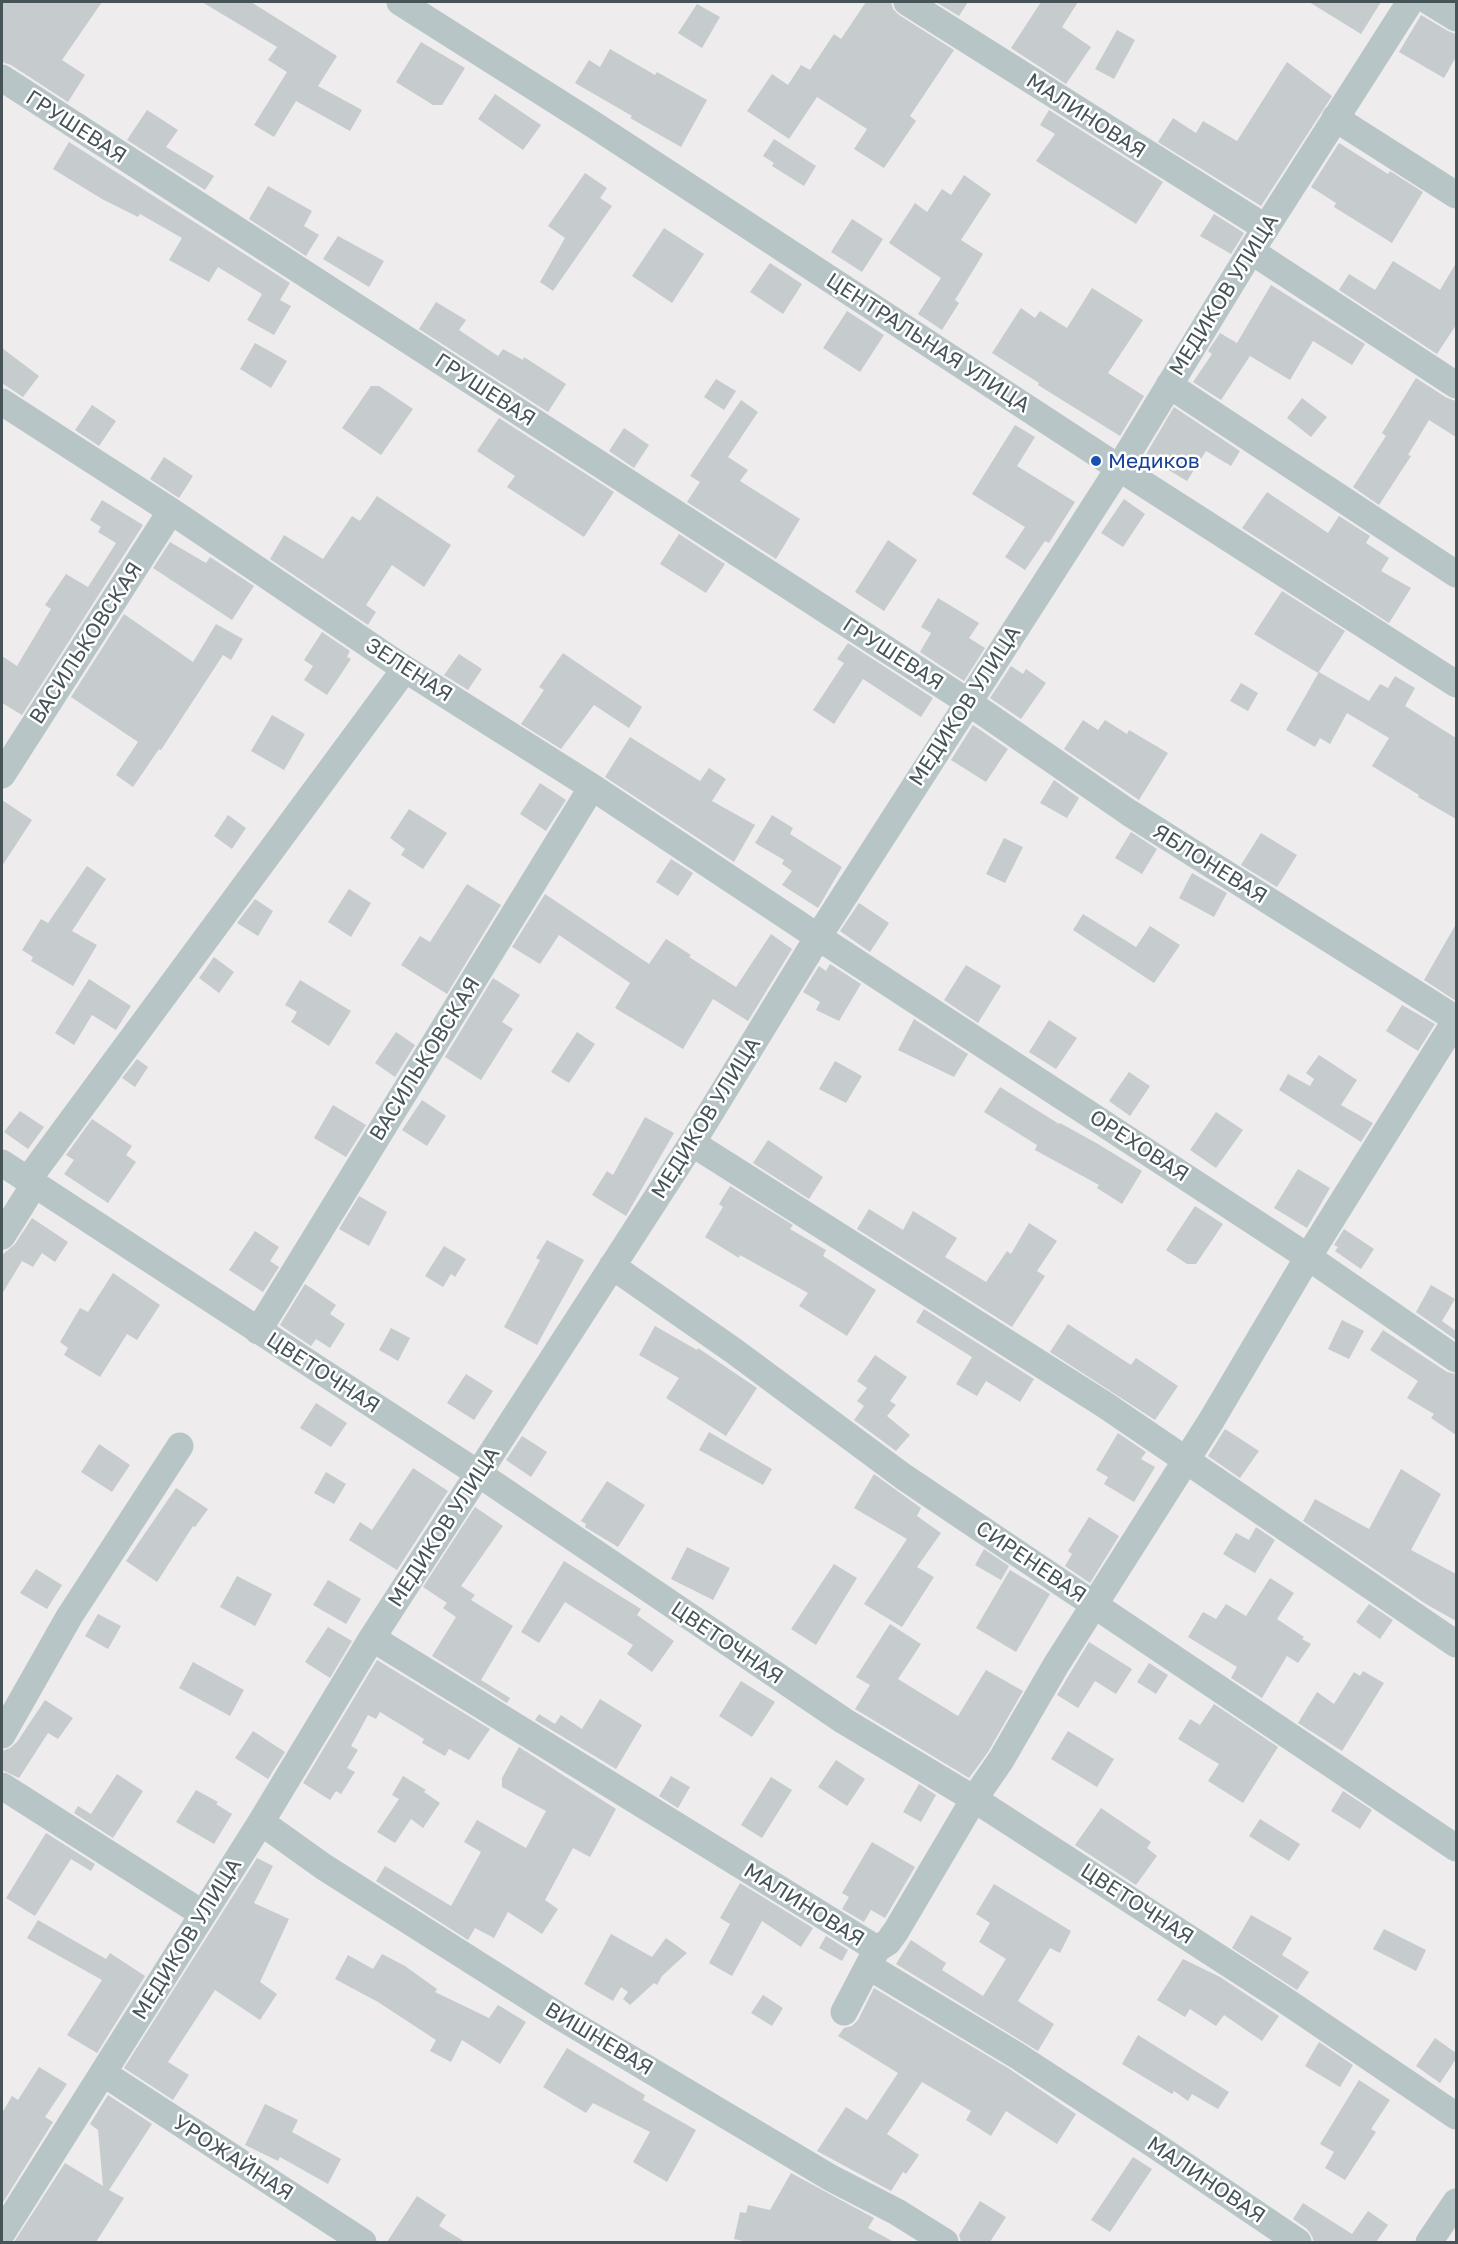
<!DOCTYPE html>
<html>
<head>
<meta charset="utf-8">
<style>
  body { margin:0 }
  #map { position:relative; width:1458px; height:2244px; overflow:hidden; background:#eeecec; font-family:"Golos Text",sans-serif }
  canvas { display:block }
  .frame { position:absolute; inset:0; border:3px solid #465457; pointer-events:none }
</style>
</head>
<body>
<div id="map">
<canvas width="1458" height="2244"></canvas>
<div class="frame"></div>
</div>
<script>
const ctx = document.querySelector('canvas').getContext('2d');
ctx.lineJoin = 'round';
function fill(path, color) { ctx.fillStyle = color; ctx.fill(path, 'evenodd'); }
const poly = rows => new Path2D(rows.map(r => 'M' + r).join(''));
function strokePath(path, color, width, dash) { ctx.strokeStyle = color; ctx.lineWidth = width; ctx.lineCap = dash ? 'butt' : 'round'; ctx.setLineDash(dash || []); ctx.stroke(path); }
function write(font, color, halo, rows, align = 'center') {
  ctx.font = font + ' "Golos Text",sans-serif'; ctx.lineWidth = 5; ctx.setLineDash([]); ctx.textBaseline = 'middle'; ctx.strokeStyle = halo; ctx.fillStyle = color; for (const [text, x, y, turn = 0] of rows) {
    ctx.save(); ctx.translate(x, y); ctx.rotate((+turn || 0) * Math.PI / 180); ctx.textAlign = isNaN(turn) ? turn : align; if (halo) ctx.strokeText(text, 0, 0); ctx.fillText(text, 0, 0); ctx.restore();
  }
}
fill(poly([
  [2,2,102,2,62,60,85,75,68,102,11,65,2,62],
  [202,2,251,2,337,56,318,86,362,110,350,131,296,101,274,137,254,125,287,72,268,60,277,47],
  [866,2,891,2,893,9,899,15,954,50,910,116,916,121,884,168,854,149,867,129,817,97,789,139,747,111,772,74,788,85,801,65,810,70,834,34,841,39],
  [936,2,968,2,959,16],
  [1041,2,1078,2,1062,27,1091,47,1066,84,1011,48],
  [1309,2,1381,2,1361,34],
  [697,4,720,17,702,48,678,33],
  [1421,15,1448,31,1456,34,1456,57,1444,78,1399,52],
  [1117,30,1135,40,1114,79,1095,69],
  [421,42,465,68,442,105,433,105,396,82],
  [610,49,655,75,657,72,707,100,681,147,630,118,632,116,575,83,589,60,600,67],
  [1287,62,1332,96,1261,206,1158,142,1173,118,1196,133,1203,121,1237,141],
  [495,94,541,125,523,150,478,119],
  [147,110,178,130,166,147,214,176,205,190,127,140],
  [1049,110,1163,182,1136,224,1036,161,1055,134,1040,125],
  [774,139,816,166,804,186,772,166,774,163,763,156],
  [69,142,290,283,280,300,291,306,274,335,247,320,262,294,218,267,209,282,169,260,182,238,140,214,138,217,102,199,53,169],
  [1339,143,1388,174,1390,171,1423,192,1392,243,1334,207,1336,203,1311,187],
  [585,173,607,188,600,198,612,206,553,291,540,282,565,238,548,226],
  [964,175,991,194,961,240,983,254,955,300,959,303,942,330,918,314,941,278,889,243,915,203,927,212,942,189,951,195],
  [268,186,312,211,304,226,319,235,306,256,249,219],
  [1214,214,1244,233,1231,254,1200,236],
  [852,219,883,239,862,272,831,252],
  [664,228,704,254,672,303,632,276],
  [338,236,384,261,369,287,323,259],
  [1393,261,1440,290,1456,263,1456,325,1437,354,1339,290,1349,274,1375,290],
  [770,263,802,284,783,314,750,292],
  [1271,285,1365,344,1352,365,1313,341,1290,380,1250,356,1221,400,1193,382,1212,354,1208,351,1220,333,1237,343],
  [1092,288,1143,320,1108,373,1144,396,1120,436,1038,385,1039,383,992,353,1021,308,1035,318,1040,311,1067,328],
  [436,302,466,320,459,330,498,356,503,349,523,360,524,357,566,384,548,412,419,329],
  [847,311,884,335,860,372,823,348],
  [255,343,287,361,271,388,240,369],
  [2,348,39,376,23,397,2,383],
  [1416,378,1447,398,1456,401,1456,437,1429,420,1408,455,1411,456,1379,505,1353,487,1386,436,1382,433],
  [716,379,736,391,724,410,704,397],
  [371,386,379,386,413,409,381,455,342,428],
  [1302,398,1327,417,1311,437,1287,418],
  [741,400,758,412,728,457,748,470,740,481,800,519,776,559,687,502,700,482,690,476],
  [92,405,116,421,99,446,75,430],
  [1174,407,1240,451,1231,466,1206,451,1187,481,1145,456],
  [499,418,614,492,584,537,507,487,515,476,477,451],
  [1015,425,1035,437,1017,466,1075,502,1049,543,1045,541,1025,570,1005,557,1025,527,972,494],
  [624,428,649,445,634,468,609,451],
  [164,457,193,476,179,498,150,479],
  [1267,492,1328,533,1339,516,1370,536,1366,543,1389,558,1381,571,1411,588,1389,623,1242,528],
  [377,496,451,545,424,587,392,565,366,605,376,612,368,625,270,559,284,535,323,559,352,516,360,521],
  [1124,499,1145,514,1123,547,1101,533],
  [102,500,143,525,22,715,2,703,2,656,17,666,51,609,45,605,66,574,88,587,116,543,98,532,101,527,90,520],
  [679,534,725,564,706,593,660,564],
  [888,540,917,560,884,611,855,592],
  [170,542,206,563,210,557,254,586,232,620,153,568],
  [1282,591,1345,631,1318,673,1254,634],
  [938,598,979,623,969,638,985,648,964,681,920,652,931,633,921,627],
  [124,614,193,662,216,624,243,639,231,660,223,655,161,750,159,749,133,787,116,775,138,742,71,697],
  [322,632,350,651,347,657,351,659,327,695,304,680,313,666,304,660],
  [848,643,933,698,921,717,863,679,834,724,813,710,844,663,837,659],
  [563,653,642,707,629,728,594,705,561,749,521,724,544,690,539,687],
  [459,654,482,669,468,690,444,675],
  [1011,666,1023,674,1026,669,1046,683,1021,719,990,698],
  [1319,672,1369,701,1380,684,1388,688,1395,676,1415,688,1405,706,1456,738,1456,819,1418,797,1419,795,1372,766,1389,738,1347,713,1330,744,1320,738,1315,747,1286,730],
  [1241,683,1258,693,1248,711,1230,701],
  [272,715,305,734,284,770,251,751],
  [1083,720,1098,730,1105,720,1127,734,1129,730,1168,753,1139,800,1064,749],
  [973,725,1008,749,986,782,951,760],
  [630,737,700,781,709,768,726,779,712,801,755,825,734,862,605,777],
  [1054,780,1079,798,1067,818,1040,803],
  [540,783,566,800,546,831,520,814],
  [2,800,32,820,2,866],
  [409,809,447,833,423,869,401,855,405,849,390,838],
  [228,815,246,828,232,849,214,836],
  [772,815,793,828,790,834,842,867,818,908,782,885,792,871,782,864,784,860,755,843],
  [1131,832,1157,849,1142,874,1115,858],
  [1261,833,1297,855,1277,887,1241,865],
  [1004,838,1023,847,1005,883,986,874],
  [671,859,693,873,678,896,656,882],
  [87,866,106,879,72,931,97,945,73,986,31,961,33,957,22,950,41,919,48,923],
  [1192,873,1227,893,1214,917,1179,898],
  [467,884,501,905,447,994,401,965,420,936,430,942],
  [349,889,371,903,351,937,328,922],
  [545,894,649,964,666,939,691,955,689,957,736,987,771,934,792,949,748,1021,713,999,683,1049,615,1008,630,983,559,935,540,964,512,947],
  [255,899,273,911,258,936,237,923],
  [859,903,889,923,870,952,840,931],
  [1083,914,1136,947,1150,926,1180,945,1154,983,1073,930],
  [1456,924,1456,1001,1424,980],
  [214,957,234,972,219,993,199,978],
  [830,964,861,984,839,1021,816,1010,820,1002,803,992,819,966,826,971],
  [966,965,1001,986,978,1023,944,1000],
  [493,978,520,995,502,1022,513,1029,481,1080,445,1057],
  [89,979,131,1006,116,1030,92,1015,74,1045,55,1033],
  [300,980,351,1011,329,1046,291,1022,297,1012,285,1005],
  [1402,1005,1435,1024,1418,1051,1386,1031],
  [914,1019,968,1054,954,1077,898,1050],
  [1049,1020,1077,1038,1056,1069,1029,1052],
  [396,1032,415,1045,395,1077,375,1063],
  [577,1032,595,1044,569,1083,551,1072],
  [1319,1055,1357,1080,1341,1105,1373,1123,1361,1142,1279,1090,1288,1074,1310,1086,1314,1079,1306,1073],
  [137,1059,148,1067,135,1087,122,1078],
  [835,1061,862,1076,846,1103,819,1089],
  [1129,1072,1150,1086,1130,1116,1109,1101],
  [1000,1087,1059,1124,1060,1123,1098,1144,1142,1171,1122,1204,1097,1188,1099,1185,1035,1150,1037,1145,984,1112],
  [422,1100,446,1116,427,1146,402,1130],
  [333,1105,366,1125,346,1157,314,1138],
  [20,1111,44,1127,28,1149,4,1132],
  [1216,1112,1243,1130,1216,1168,1190,1150],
  [645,1117,674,1133,626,1216,592,1195,607,1171,613,1175],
  [92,1119,132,1146,126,1155,136,1162,108,1203,64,1174,74,1160,66,1155],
  [768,1140,823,1177,809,1199,753,1163],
  [1298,1169,1330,1188,1307,1228,1274,1208],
  [730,1186,793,1225,790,1229,826,1250,823,1256,876,1290,847,1336,799,1306,808,1293,740,1255,739,1258,705,1237,723,1207,719,1204],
  [359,1196,387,1212,369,1246,339,1229],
  [1195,1206,1223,1224,1196,1264,1187,1264,1166,1250],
  [869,1209,903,1230,913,1211,957,1238,945,1257,986,1282,1007,1251,1011,1254,1029,1223,1057,1241,1037,1271,1045,1276,1012,1327,857,1229],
  [32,1218,68,1242,55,1262,42,1253,33,1267,22,1261,2,1294,2,1255,15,1244],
  [1344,1229,1374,1249,1361,1269,1335,1251,1338,1247,1334,1245],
  [255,1231,279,1247,270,1261,279,1267,263,1292,229,1270],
  [547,1240,584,1260,537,1345,504,1327,540,1260,536,1258],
  [444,1246,466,1259,455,1277,451,1274,443,1287,425,1276],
  [113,1273,160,1305,137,1340,127,1334,100,1377,64,1355,68,1348,60,1342,80,1308,88,1312],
  [305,1284,336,1305,330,1314,345,1324,330,1348,316,1339,311,1346,280,1325],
  [1431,1285,1455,1299,1442,1321,1456,1331,1456,1340,1416,1312],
  [924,1309,1034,1379,1020,1402,986,1381,977,1396,956,1384,972,1357,916,1322],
  [1342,1320,1364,1331,1349,1359,1328,1349],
  [1068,1324,1131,1365,1136,1358,1178,1386,1155,1420,1050,1352],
  [655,1326,697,1350,698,1348,757,1388,726,1436,666,1398,679,1378,639,1355],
  [391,1328,410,1338,398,1361,379,1350],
  [1383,1330,1447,1372,1456,1374,1456,1435,1431,1418,1434,1414,1407,1398,1418,1381,1370,1350],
  [875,1355,907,1377,890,1401,896,1405,887,1416,910,1435,896,1451,854,1420,864,1406,857,1401,867,1388,857,1381],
  [466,1374,493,1391,474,1420,447,1403],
  [316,1403,347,1423,331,1447,300,1428],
  [1225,1429,1259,1451,1240,1478,1208,1456],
  [709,1432,772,1469,763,1485,699,1450],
  [1118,1433,1146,1452,1141,1459,1155,1467,1134,1502,1104,1484,1108,1477,1096,1470],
  [522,1436,547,1452,531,1477,506,1460],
  [99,1444,130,1465,112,1492,81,1472],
  [413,1468,448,1491,397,1570,349,1540,360,1522,372,1530],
  [1401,1469,1441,1494,1411,1550,1456,1574,1456,1621,1426,1604,1303,1521,1315,1499,1369,1529],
  [326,1472,346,1484,334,1504,314,1493],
  [874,1474,921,1508,917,1516,941,1533,917,1567,934,1577,902,1627,864,1604,907,1539,854,1508],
  [607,1481,645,1505,618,1547,585,1527,586,1524,581,1521],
  [176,1488,208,1509,195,1527,193,1526,157,1582,126,1561],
  [475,1507,503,1526,461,1586,475,1595,471,1600,513,1626,481,1680,510,1698,507,1703,432,1656,456,1617,443,1608,447,1603,423,1587],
  [1089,1517,1119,1536,1090,1583,1065,1566,1072,1554,1068,1551],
  [1256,1527,1275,1540,1255,1573,1223,1554,1236,1533,1249,1540],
  [687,1547,730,1568,713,1600,671,1579],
  [984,1549,1009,1566,1001,1580,975,1565],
  [564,1561,641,1609,637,1615,674,1641,652,1672,627,1654,633,1645,565,1602,539,1643,521,1632],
  [834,1564,857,1578,816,1645,791,1629],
  [36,1569,62,1585,47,1609,20,1593],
  [1010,1570,1050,1594,1016,1652,976,1628],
  [237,1576,272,1594,255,1626,220,1607],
  [1270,1578,1294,1593,1277,1619,1304,1637,1302,1639,1311,1644,1298,1663,1287,1656,1262,1698,1231,1678,1237,1667,1188,1637,1203,1612,1216,1619,1226,1604,1246,1616],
  [328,1580,361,1599,346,1624,313,1605],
  [1369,1604,1393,1620,1380,1639,1356,1622],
  [98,1614,121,1626,108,1649,85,1636],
  [890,1624,921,1644,898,1679,958,1716,986,1670,1023,1691,988,1752,969,1778,855,1709,870,1685,856,1677],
  [328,1627,352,1641,330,1678,305,1662],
  [1089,1642,1132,1669,1116,1694,1095,1681,1078,1708,1057,1695],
  [377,1660,490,1729,469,1760,449,1749,445,1756,422,1743,424,1739,380,1712,376,1719,368,1715,351,1746,358,1750,347,1768,355,1772,341,1794,336,1791,330,1800,303,1783],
  [193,1662,244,1690,230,1716,179,1688],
  [1149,1663,1168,1675,1156,1694,1137,1682],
  [1363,1671,1384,1683,1342,1751,1298,1723,1317,1692,1334,1704,1354,1672,1360,1676],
  [741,1681,775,1702,752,1737,719,1716],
  [600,1699,642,1725,616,1769,535,1720,539,1714,555,1724,561,1715,582,1729],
  [45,1700,73,1718,58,1739,48,1733,19,1778,2,1770,2,1751,10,1748,17,1742],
  [1214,1704,1278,1747,1243,1803,1208,1781,1219,1764,1178,1739,1190,1719,1200,1725],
  [253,1731,285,1752,268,1779,235,1758],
  [1068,1731,1114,1759,1097,1787,1051,1759],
  [519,1747,616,1809,590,1857,573,1848,545,1900,558,1909,542,1934,508,1912,494,1938,475,1928,468,1940,376,1881,385,1866,451,1906,481,1852,464,1842,477,1820,526,1848,546,1811,502,1787,502,1778],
  [836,1760,865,1779,847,1806,818,1787],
  [117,1774,143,1791,113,1838,74,1813,78,1806,91,1814],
  [403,1776,426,1790,424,1792,440,1803,423,1828,411,1819,395,1843,377,1832,399,1799,392,1795],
  [671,1776,690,1787,678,1808,659,1796],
  [771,1777,792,1790,762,1838,741,1825],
  [919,1784,936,1795,921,1822,903,1812],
  [196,1790,218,1802,216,1804,232,1814,214,1844,176,1822],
  [1343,1791,1372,1810,1360,1829,1331,1811],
  [1101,1808,1151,1842,1147,1848,1157,1856,1136,1885,1075,1845],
  [1260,1819,1300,1844,1289,1861,1249,1836],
  [46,1833,95,1864,91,1871,71,1859,35,1916,6,1898],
  [872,1842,915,1867,885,1918,871,1910,864,1922,842,1909,849,1897,842,1893],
  [257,1858,273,1866,254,1903,289,1919,260,1982,277,1994,260,2020,215,1990,168,2062,189,2075,173,2100,124,2068],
  [740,1883,813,1928,801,1947,762,1921,732,1976,709,1963,730,1924,720,1918],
  [994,1884,1071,1931,1060,1953,1050,1948,1018,2001,1054,2024,1038,2051,896,1964,911,1940,946,1963,942,1970,983,1996,1006,1959,979,1942,990,1923,976,1914],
  [1251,1915,1292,1938,1282,1955,1309,1972,1297,1990,1232,1948],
  [38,1920,106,1959,110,1953,145,1976,97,2053,67,2035,102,1980,27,1938],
  [1384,1929,1426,1950,1416,1971,1373,1949],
  [611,1934,652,1957,666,1938,687,1953,662,1976,657,1985,654,1983,630,2005,623,1999,628,1992,621,1987,613,2001,584,1984],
  [826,1936,848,1950,842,1961,819,1948],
  [382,1954,405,1966,437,1989,435,1992,489,2018,498,2005,526,2022,500,2064,462,2040,451,2062,430,2051,436,2040,378,2002,335,1979,348,1955,373,1969],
  [1183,1959,1220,1977,1279,2016,1262,2041,1224,2015,1216,2026,1190,2009,1185,2017,1157,2000],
  [874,1988,1008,2068,1076,2114,1057,2144,1006,2111,991,2136,966,2120,971,2111,922,2082,887,2134,919,2155,906,2174,903,2172,891,2191,817,2151,846,2107,867,2120,898,2073,838,2036,844,2028,852,2026,858,2020],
  [763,1995,783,2008,772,2026,751,2013],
  [1138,2035,1229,2092,1218,2109,1192,2094,1188,2101,1174,2091,1172,2094,1122,2064],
  [1435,2038,1456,2053,1456,2059,1440,2083,1416,2066],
  [1319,2042,1353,2065,1340,2087,1305,2066],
  [567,2048,645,2095,643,2100,696,2130,667,2182,633,2162,650,2132,593,2103,586,2113,543,2087],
  [39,2067,67,2084,45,2117,53,2122,2,2204,2,2113,12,2096,18,2100],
  [1359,2080,1390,2100,1371,2129,1376,2132,1345,2180,1325,2168,1334,2152,1320,2144],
  [108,2095,152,2124,109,2190,124,2198,96,2242,14,2242,65,2163,103,2186,98,2130,90,2124],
  [265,2104,298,2120,292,2132,341,2159,328,2184,280,2157,278,2161,245,2145],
  [1133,2157,1152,2169,1110,2232,1091,2220],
  [791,2173,874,2218,868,2228,894,2242,748,2242,734,2239,740,2212,746,2213,748,2205,770,2210],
  [417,2196,446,2215,439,2226,465,2242,387,2242],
  [980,2201,1006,2217,990,2242,961,2242,959,2235],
  [1303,2203,1352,2234,1368,2211,1388,2225,1376,2242,1314,2242,1312,2236,1307,2229,1293,2219]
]), '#c6cbcd');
strokePath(poly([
  [400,2,591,123,1119,468,1456,684],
  [907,2,1266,228],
  [1430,2,1456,18],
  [2,78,968,702,1128,812,1456,1019],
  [1335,118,1456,195],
  [1251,251,1456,385],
  [1169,385,1456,574],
  [2,402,171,511,405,669,592,787,818,937,1308,1257,1456,1359],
  [2,775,171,511],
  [692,1143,1105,1405,1456,1644],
  [2,1163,479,1474,844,1721,974,1799,1283,1999,1456,2116],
  [27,1181,405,669],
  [2,1236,34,1185],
  [612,1266,734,1351,904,1477,1456,1848],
  [258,1331,592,787],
  [372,1638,877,1949],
  [2,1735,69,1617,180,1446],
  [2,1786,203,1914],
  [261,1822,324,1867,559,2016,831,2178,897,2212,945,2242],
  [868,1966,1016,2055,1153,2144,1298,2242],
  [844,2012,877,1949,888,1942,896,1931,974,1799,1001,1760,1056,1665,1211,1421,1308,1257,1456,1020],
  [103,2073,363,2242],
  [2,2233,261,1822,372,1638,692,1143,818,937,1119,468,1251,251,1410,2],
  [1429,2242,1456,2202]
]), '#b8c5c7', 27);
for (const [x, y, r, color] of [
  [1096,461,6,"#1a4fb4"]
]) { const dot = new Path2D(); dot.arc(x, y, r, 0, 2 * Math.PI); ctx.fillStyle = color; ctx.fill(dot); strokePath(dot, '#fff', 2); }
write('21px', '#465457', '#fff', [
  ["МАЛИНОВАЯ",1086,116,33],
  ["ГРУШЕВАЯ",76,127,33],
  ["МЕДИКОВ УЛИЦА",1224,295,-58],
  ["ЦЕНТРАЛЬНАЯ УЛИЦА",928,343,33],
  ["ГРУШЕВАЯ",485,390,33],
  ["ВАСИЛЬКОВСКАЯ",86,643,-57],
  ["ГРУШЕВАЯ",893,654,33],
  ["ЗЕЛЕНАЯ",409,670,33],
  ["МЕДИКОВ УЛИЦА",965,706,-57],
  ["ЯБЛОНЕВАЯ",1210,864,32],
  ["ВАСИЛЬКОВСКАЯ",425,1059,-58],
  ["МЕДИКОВ УЛИЦА",706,1118,-58],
  ["ОРЕХОВАЯ",1139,1146,33],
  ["ЦВЕТОЧНАЯ",323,1373,33],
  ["МЕДИКОВ УЛИЦА",444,1527,-57],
  ["СИРЕНЕВАЯ",1031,1562,34],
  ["ЦВЕТОЧНАЯ",727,1643,34],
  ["ЦВЕТОЧНАЯ",1137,1904,33],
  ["МАЛИНОВАЯ",804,1905,32],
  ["МЕДИКОВ УЛИЦА",187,1939,-58],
  ["ВИШНЕВАЯ",599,2039,31],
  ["УРОЖАЙНАЯ",233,2158,33],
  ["МАЛИНОВАЯ",1206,2180,34]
]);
write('21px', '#164399', '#fff', [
  ["Медиков",1108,461]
], 'left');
</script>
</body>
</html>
